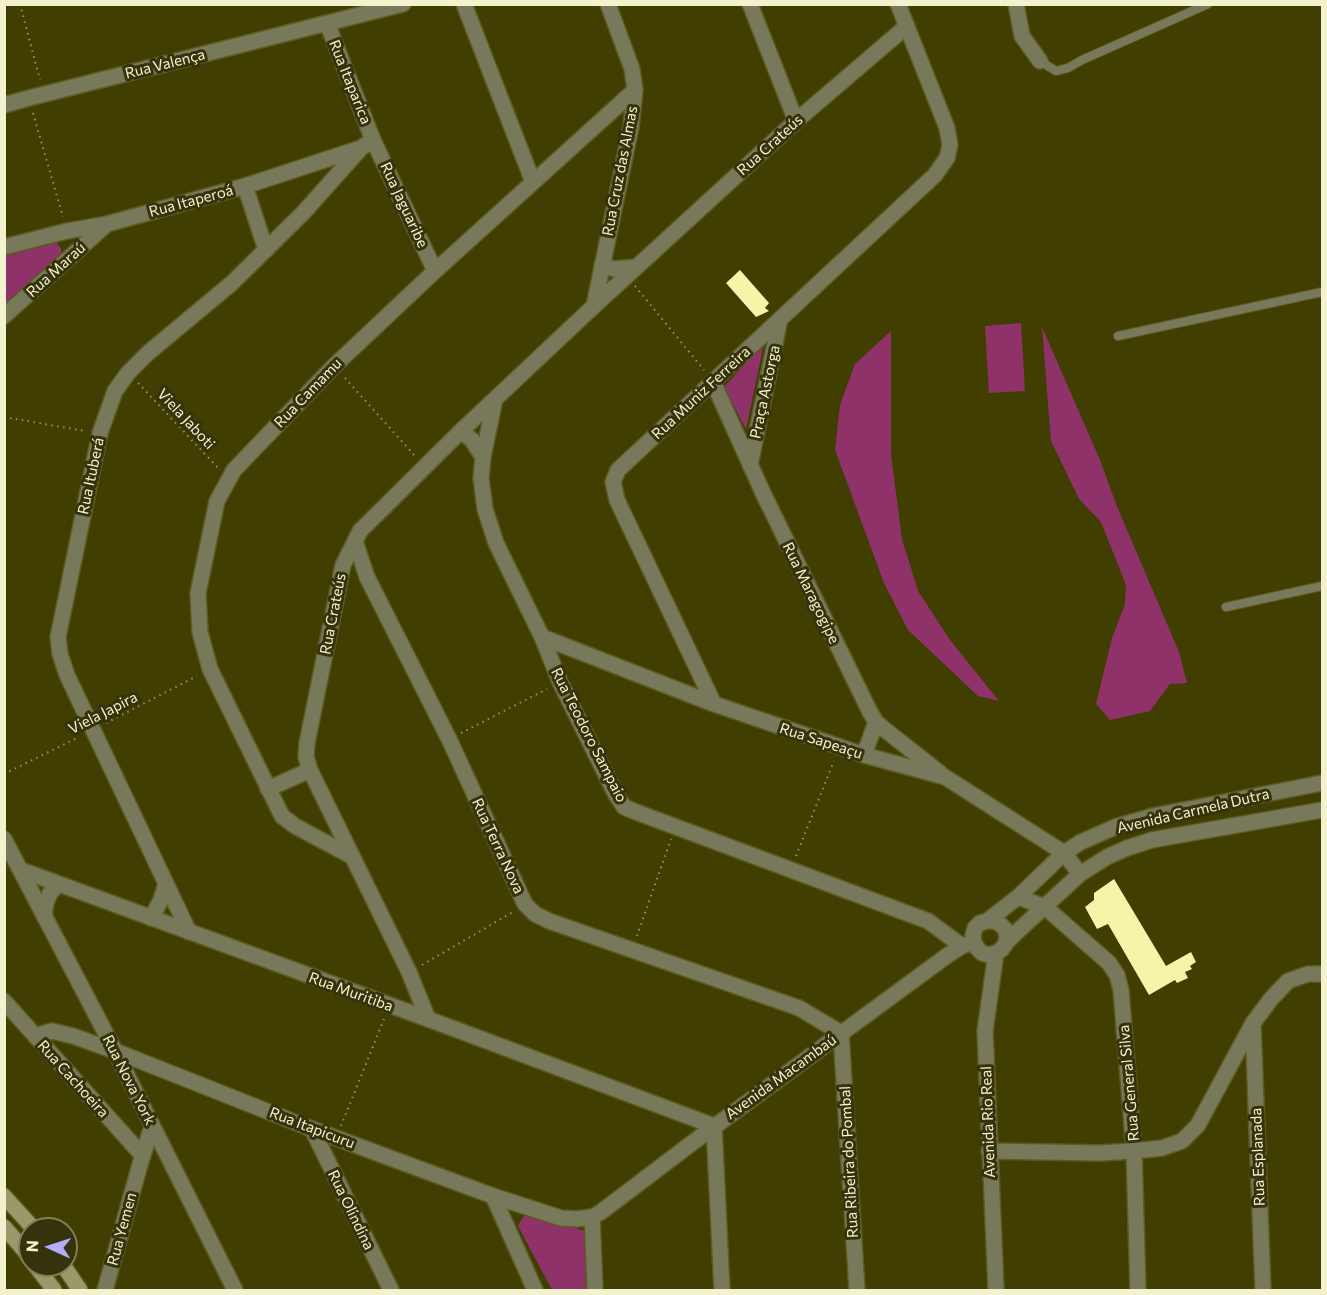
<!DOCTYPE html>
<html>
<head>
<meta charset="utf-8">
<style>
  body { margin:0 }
  #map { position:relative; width:1327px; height:1295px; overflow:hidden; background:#403e00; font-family:Commissioner,sans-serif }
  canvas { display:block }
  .frame { position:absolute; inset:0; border:6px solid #f3f2ce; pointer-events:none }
  .north { position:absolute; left:18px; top:1217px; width:60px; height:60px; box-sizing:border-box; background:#35330b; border:2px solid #817f59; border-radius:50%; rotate:273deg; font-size:16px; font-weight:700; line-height:24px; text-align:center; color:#f3f2ce }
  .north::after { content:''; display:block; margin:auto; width:21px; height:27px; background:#b2adf9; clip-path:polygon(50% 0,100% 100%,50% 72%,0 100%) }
</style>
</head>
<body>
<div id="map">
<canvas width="1327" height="1295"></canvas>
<div class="frame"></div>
<div class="north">N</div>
</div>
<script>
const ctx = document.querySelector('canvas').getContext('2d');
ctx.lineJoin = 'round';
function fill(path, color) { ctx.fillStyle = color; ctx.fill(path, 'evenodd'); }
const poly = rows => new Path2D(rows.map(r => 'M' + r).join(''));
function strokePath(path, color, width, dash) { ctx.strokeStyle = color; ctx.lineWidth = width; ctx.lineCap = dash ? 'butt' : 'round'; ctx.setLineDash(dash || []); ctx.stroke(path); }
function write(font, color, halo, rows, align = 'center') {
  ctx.font = font + ' Commissioner,sans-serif'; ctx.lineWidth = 6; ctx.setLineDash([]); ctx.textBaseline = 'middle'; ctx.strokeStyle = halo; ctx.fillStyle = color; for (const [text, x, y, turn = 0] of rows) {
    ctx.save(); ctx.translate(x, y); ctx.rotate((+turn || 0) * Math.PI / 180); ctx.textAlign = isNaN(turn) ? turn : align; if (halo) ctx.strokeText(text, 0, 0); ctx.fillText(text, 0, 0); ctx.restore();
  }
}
fill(poly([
  [55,240,61,249,61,254,58,260,5,306,5,254],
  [1021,323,1025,391,989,393,985,326],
  [1042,327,1100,460,1116,504,1179,652,1187,683,1170,684,1150,711,1110,720,1096,704,1112,638,1125,604,1126,585,1101,522,1079,499,1051,441],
  [891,331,891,455,902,539,918,591,950,640,999,701,978,696,908,630,884,583,835,450,840,405,855,364],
  [764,343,746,429,724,387],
  [533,1214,584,1231,586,1290,552,1290,518,1226,524,1216]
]), '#90326a');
fill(poly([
  [740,270,769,303,765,308,769,311,756,317,726,283],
  [1114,879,1166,966,1191,952,1196,962,1190,966,1192,969,1185,972,1188,978,1177,983,1175,980,1149,995,1108,924,1097,929,1085,907,1094,900,1094,893]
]), '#f6f4a9');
const service = poly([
  [1040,61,1056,71,1068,68,1082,60,1208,4],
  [1118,336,1322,292],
  [1226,607,1322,586]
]);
const minor = poly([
  [464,4,533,182],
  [750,4,796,121],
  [1016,4,1022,36,1040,61],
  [327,23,373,140,435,271],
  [4,105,29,98,403,4],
  [245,186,266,250],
  [4,247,67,231,107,224,245,186,361,148,373,140],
  [602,265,614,269,636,267],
  [594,306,631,127,635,90,632,69,608,4],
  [4,316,107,224],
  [713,382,763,493,870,712,876,722,884,729,940,773],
  [495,399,483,457,481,478,485,509,496,543,542,637,560,682,615,793,624,807,636,812,928,921,962,946],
  [461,431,472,440,483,457],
  [750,465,780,319],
  [355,541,367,577,449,739,525,904,535,914,549,921,799,1008,841,1033,857,1290],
  [542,637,714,704,864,755,945,777,1064,853,1080,874],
  [714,704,617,500,613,482,618,470,935,175,947,158,950,145,947,128,898,4],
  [864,755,876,722],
  [268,789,310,770],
  [351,856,295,826,282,816,210,669,200,632,198,593,217,501,234,470,334,366,435,271,635,90],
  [1018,897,1045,907,1109,963,1117,975,1121,990,1134,1151,1138,1290],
  [151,918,160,902,166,884],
  [189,932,67,675,60,654,58,637,100,433,115,391,128,373,148,353,232,283,304,212,361,148],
  [4,1001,143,1156],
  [428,1019,409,972,310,770,306,757,307,743,343,565,360,531,461,431,594,306,796,121,907,26],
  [1253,1024,1263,1290],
  [35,1036,52,1031,73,1036,115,1051,235,1290],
  [714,1126,722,1290],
  [312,1129,391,1290],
  [989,1151,1099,1153,1134,1151,1162,1148,1182,1141,1198,1125,1253,1023,1271,999,1288,981,1308,974,1322,974],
  [493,1196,535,1290],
  [592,1217,595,1290],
  [105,1290,139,1168,152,1126]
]);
const tertiary = poly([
  [4,839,115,1051,312,1129,493,1196,561,1218,577,1219,592,1217,601,1212,692,1143,948,955,962,946,974,942],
  [21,870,428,1019,714,1126],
  [44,916,46,903,50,893,59,884],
  [987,921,1018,897,1064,853,1081,842,1115,827,1153,816,1322,783],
  [1006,943,1007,936,1005,929,1000,924,994,921,987,921,980,923,975,928,973,935,974,942,977,948,982,953,989,955,996,953,1002,949,1006,943,1019,930,1080,874,1107,857,1127,848,1152,840,1322,810],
  [996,1290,985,1031,996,953]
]);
const secondary = poly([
  [4,1196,34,1229],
  [4,1227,30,1257],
  [35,1265,54,1290],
  [63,1265,80,1290]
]);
strokePath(service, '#5d5b21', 10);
strokePath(minor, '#5d5b21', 18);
strokePath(tertiary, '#5d5b21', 18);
strokePath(secondary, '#5d5b21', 18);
strokePath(poly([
  [20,4,40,80],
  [33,113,63,217],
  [635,286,704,370],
  [345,378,415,456],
  [138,383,219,469],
  [4,417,85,431],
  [106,723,197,676],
  [461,733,547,689],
  [4,774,79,737],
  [796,856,834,761],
  [637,936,671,839],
  [422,965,513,912],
  [341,1126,384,1019]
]), '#959362', 2, [1.5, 4.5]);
strokePath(service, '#78785b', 8);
strokePath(minor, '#78785b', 15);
strokePath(tertiary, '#78785b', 15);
strokePath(secondary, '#9a996b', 15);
write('15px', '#f3f2ce', '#35330b', [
  ["Rua Valença",165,64,-14],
  ["Rua Itaparica",350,82,68],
  ["Rua Crateús",770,145,-42],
  ["Rua Cruz das Almas",620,171,-79],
  ["Rua Itaperoá",191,201,-15],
  ["Rua Jaguaribe",404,205,65],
  ["Rua Maraú",56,270,-42],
  ["Praça Astorga",765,392,-78],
  ["Rua Camamu",308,393,-46],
  ["Rua Muniz Ferreira",701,393,-43],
  ["Viela Jaboti",186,419,47],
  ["Rua Ituberá",91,476,-78],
  ["Rua Maragogipe",811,593,64],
  ["Rua Crateús",333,614,-79],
  ["Viela Japira",103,713,-27],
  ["Rua Teodoro Sampaio",589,735,63],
  ["Rua Sapeaçu",821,741,18],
  ["Avenida Carmela Dutra",1193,811,-13],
  ["Rua Terra Nova",498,846,65],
  ["Rua Muritiba",351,992,20],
  ["Avenida Macambaú",781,1077,-36],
  ["Rua Cachoeira",73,1079,48],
  ["Rua Nova York",129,1080,63],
  ["Rua General Silva",1129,1083,-95],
  ["Avenida Rio Real",988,1122,-92],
  ["Rua Itapicuru",312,1128,21],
  ["Rua Esplanada",1258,1157,-92],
  ["Rua Ribeira do Pombal",849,1162,-93],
  ["Rua Olindina",351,1210,64],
  ["Rua Yemen",122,1229,-75]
]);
</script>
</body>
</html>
